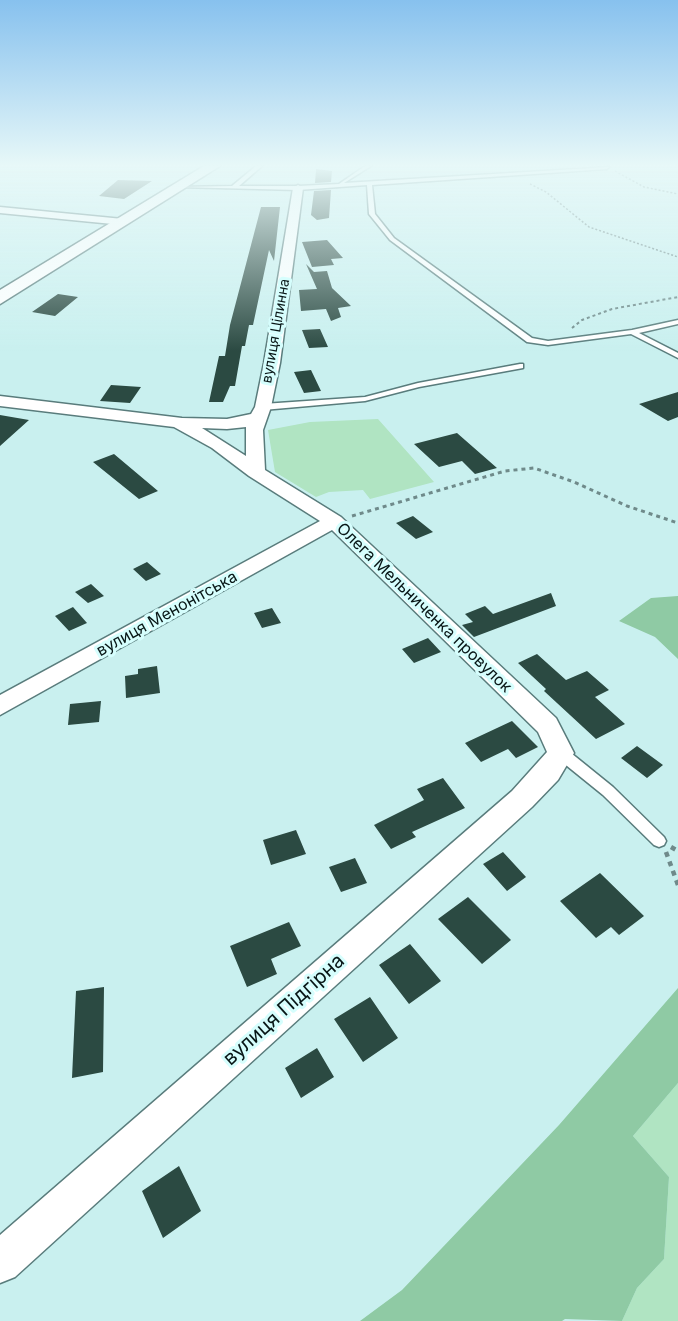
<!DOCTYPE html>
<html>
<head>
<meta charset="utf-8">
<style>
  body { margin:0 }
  canvas { display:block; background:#c9f0ef }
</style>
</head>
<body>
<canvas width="678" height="1321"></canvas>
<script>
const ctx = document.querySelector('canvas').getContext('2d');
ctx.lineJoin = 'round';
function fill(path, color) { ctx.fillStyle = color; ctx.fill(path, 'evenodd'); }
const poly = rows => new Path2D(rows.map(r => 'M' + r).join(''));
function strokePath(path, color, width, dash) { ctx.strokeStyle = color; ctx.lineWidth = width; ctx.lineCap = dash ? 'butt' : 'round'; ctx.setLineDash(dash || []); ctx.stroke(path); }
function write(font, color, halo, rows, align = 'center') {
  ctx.font = font + ' Inter,sans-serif'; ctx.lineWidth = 6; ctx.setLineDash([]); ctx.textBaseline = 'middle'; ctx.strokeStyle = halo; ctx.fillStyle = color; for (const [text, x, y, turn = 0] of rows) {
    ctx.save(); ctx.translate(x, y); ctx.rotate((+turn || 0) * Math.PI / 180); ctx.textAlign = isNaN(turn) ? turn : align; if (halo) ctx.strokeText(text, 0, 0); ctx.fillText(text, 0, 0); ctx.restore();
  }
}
fill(poly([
  [378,419,434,482,370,499,363,490,329,492,316,497,275,472,268,430,310,422],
  [678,1083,678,1321,622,1321,637,1288,664,1259,669,1177,633,1136]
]), '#b0e4c2');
fill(poly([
  [678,596,678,659,655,637,619,621,651,598],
  [678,988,678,1083,633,1136,669,1177,664,1259,637,1288,622,1321,565,1319,562,1321,360,1321,402,1290,559,1125]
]), '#8fcaa4');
fill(poly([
  [316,169,332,171,331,182,315,183],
  [118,180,152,181,124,199,99,196],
  [331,190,329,218,317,220,311,215,314,191],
  [261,207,280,207,274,261,269,250,253,325,249,325,245,346,242,346,235,386,230,386,223,402,209,402,219,356,225,356,230,325],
  [327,240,343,258,331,259,334,265,312,267,302,242],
  [306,264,314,272,327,271,332,288,351,306,338,308,341,317,331,321,326,309,301,311,299,290,317,289],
  [58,294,78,297,55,316,32,312],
  [320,329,328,347,309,348,302,330],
  [311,370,321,391,304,393,294,372],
  [111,385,141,387,130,403,100,401],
  [678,392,678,417,668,421,639,404],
  [0,415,29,420,0,446],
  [457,433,497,468,475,474,462,461,439,467,414,444],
  [114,454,158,491,139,499,93,462],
  [413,516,433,532,416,539,396,523],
  [147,562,161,574,146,581,133,569],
  [91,584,104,596,88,603,75,592],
  [551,593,556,606,474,637,462,625,473,622,465,614,485,606,493,614],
  [73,607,87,623,69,631,55,616],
  [272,608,281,623,262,628,254,613],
  [428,638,441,652,414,663,402,649],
  [537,654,566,680,587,671,609,690,595,697,625,724,596,739,544,691,546,689,518,663],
  [157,666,160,693,126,698,125,676,138,674,138,669],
  [101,701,99,722,68,725,70,704],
  [512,721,538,747,516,758,508,749,481,762,465,743],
  [637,746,663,765,647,778,621,758],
  [443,778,465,808,412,832,416,837,391,849,374,825,424,800,417,789],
  [296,830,306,854,271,865,263,840],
  [503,852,526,877,507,891,483,864],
  [355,858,367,883,341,892,329,867],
  [600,873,644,916,619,935,611,927,596,938,560,901],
  [468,897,511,940,482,964,438,919],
  [289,922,301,946,271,959,277,974,247,987,230,946],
  [410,944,441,981,409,1004,379,965],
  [104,987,103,1072,72,1078,76,991],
  [370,997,398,1038,363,1062,334,1019],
  [317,1048,334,1077,301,1098,285,1068],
  [179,1166,201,1211,163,1238,142,1191]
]), '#2b4a42');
const service = poly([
  [256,166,262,166,239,186,298,186,339,184,365,166,371,166,344,183,609,167,607,169,372,185,375,214,394,238,532,338,548,341,632,330,678,320,678,324,639,333,678,353,678,358,631,334,548,345,527,342,390,240,369,214,367,185,298,190,178,187,232,186,256,166],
  [520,364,523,364,523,368,419,387,365,401,263,410,259,407,263,404,365,397,418,383,520,364],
  [561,748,566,749,613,787,664,837,666,841,664,845,659,847,654,845,603,795,556,757,554,753,556,749,561,748]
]);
const minor = poly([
  [298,185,303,188,280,363,271,407,263,430,265,470,341,517,556,718,574,753,558,780,532,807,15,1277,0,1283,0,1235,512,791,547,752,538,732,332,530,0,715,0,695,320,521,249,476,212,448,174,427,0,406,0,396,182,418,227,419,251,414,255,407,264,363,293,188,298,185],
  [246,427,246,456,202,428,227,429,246,427],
  [0,207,123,219,129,222,123,225,0,213,0,207]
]);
const primary = poly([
  [204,166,220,166,0,304,0,290,204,166]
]);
strokePath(service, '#597c7c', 3);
strokePath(minor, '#597c7c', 3);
strokePath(primary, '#597c7c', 3);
strokePath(poly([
  [615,171,644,187,678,194],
  [530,184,546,192,589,227,678,257]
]), '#6f8a8a', 1.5, [2, 2]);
strokePath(poly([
  [572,328,582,320,612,309,678,297]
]), '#6f8a8a', 2, [3, 3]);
strokePath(poly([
  [352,516,505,471,534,468,574,482,627,506,678,523]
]), '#6f8a8a', 3, [4, 4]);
strokePath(poly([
  [671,847,678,851],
  [666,852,678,885]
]), '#6f8a8a', 4.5, [5, 5]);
fill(service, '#fff');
fill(minor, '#fff');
fill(primary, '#fff');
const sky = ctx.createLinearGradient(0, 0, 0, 351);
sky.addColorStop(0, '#87c1ee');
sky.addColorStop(0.47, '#e7f8f8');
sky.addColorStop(1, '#e7f8f800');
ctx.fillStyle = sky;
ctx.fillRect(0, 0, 678, 351);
write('14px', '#081616', '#d6fefd', [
  ["вулиця Цілинна",276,331,-80]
]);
write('16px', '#081616', '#d6fefd', [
  ["Олега Мельниченка провулок",424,608,44],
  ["вулиця Менонітська",167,614,-29]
]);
write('20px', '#081616', '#d6fefd', [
  ["вулиця Підгірна",284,1010,-42]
]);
</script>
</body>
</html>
